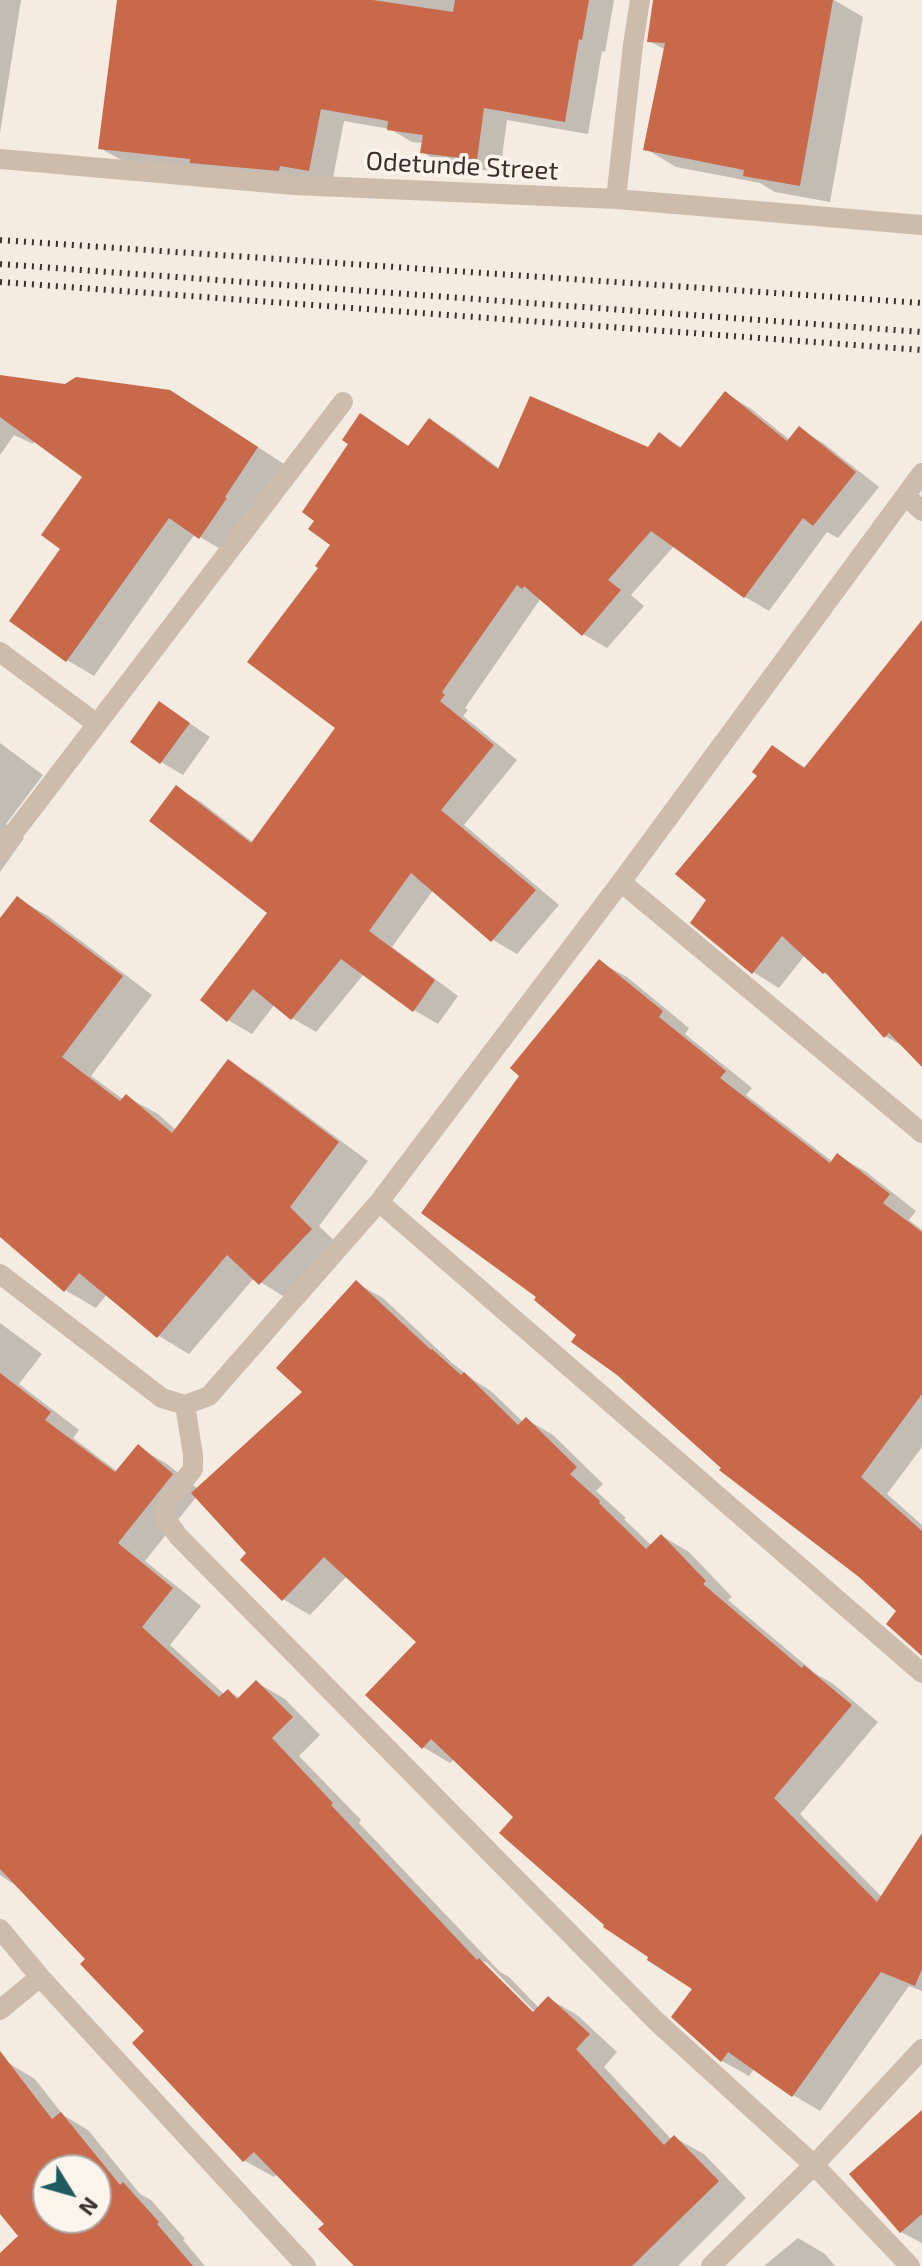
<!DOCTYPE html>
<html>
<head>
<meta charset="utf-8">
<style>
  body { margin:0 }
  #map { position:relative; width:922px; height:2266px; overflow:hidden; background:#f4ebe1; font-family:"Exo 2",sans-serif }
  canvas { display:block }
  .north { position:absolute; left:32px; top:2154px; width:80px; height:80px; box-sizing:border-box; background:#fbf5ee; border:2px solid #aea6a0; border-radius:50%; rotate:127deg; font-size:22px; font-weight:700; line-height:32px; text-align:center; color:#3b302b }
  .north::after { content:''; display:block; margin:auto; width:28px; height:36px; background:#1f5a5e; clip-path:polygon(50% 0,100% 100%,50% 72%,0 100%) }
</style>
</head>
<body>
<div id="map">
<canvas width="922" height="2266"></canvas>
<div class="north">N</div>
</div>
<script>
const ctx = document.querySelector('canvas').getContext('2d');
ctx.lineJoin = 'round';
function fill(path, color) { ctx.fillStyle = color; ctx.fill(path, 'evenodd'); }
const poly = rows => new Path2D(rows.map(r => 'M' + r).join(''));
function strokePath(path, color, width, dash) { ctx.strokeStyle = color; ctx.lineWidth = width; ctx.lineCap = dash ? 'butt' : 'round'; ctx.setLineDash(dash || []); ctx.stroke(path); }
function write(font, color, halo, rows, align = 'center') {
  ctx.font = font + ' "Exo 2",sans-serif'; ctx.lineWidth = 7; ctx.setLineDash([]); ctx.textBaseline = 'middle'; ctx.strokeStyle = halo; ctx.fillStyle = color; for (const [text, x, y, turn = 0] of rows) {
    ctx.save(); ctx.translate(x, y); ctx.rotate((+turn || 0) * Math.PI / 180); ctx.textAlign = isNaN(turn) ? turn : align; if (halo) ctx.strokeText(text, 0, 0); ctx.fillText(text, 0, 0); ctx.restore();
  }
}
fill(poly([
  [0,0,21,0,0,133],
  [119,0,614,0,605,52,602,51,588,134,507,120,500,172,445,165,422,152,423,143,412,142,390,129,344,121,332,183,123,161,100,148],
  [655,0,834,0,863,17,830,202,775,192,760,183,676,167,646,149,666,50,649,41],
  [0,377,198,408,284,464,227,553,195,534,94,676,67,660,63,548,85,476,35,440,33,444,14,435,0,455],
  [726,394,750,408,790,440,799,429,823,443,879,487,838,538,827,532,769,611,745,597,675,545,631,595,644,606,607,648,583,634,541,598,465,708,468,710,463,716,517,760,464,825,559,905,517,954,493,940,434,889,392,947,458,996,438,1024,414,1010,364,974,316,1032,292,1018,275,1004,252,1034,228,1020,270,912,177,788,201,802,254,843,338,728,321,567,385,430,410,447,429,420,453,434,500,469,649,449,659,435,683,448],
  [922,644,922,1064,908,1049,885,1036,833,977,824,973,805,955,779,988,753,972,708,900,772,747,806,768],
  [160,703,210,737,183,775,161,762],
  [0,743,43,775,6,824,24,838,0,872],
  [17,898,48,916,152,995,91,1076,124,1100,127,1097,158,1114,177,1131,228,1062,259,1080,368,1161,319,1226,341,1247,291,1301,254,1278,189,1354,159,1336,107,1294,96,1308,65,1290,0,1224,0,921],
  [599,962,627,977,689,1028,685,1034,752,1088,746,1095,833,1162,838,1156,865,1171,916,1211,909,1220,922,1230,922,1447,887,1494,922,1525,922,1653,899,1611,861,1576,723,1467,579,1335],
  [356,1283,383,1298,451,1362,475,1381,491,1391,523,1422,526,1419,553,1435,603,1484,596,1491,626,1518,624,1519,652,1546,662,1536,689,1552,732,1597,728,1600,816,1674,832,1683,878,1722,800,1814,883,1898,922,1836,922,1991,909,1986,820,2111,793,2095,755,2068,749,2076,722,2061,674,2017,695,1988,651,1957,516,1816,455,1758,450,1763,423,1747,418,1641,347,1576,310,1615,283,1599,249,1553,197,1496,145,1561,201,1606,170,1645,225,1695,228,1691,240,1698,256,1682,285,1699,320,1735,299,1756,361,1820,359,1823,500,1972,509,1977,539,2008,548,1998,577,2015,617,2052,604,2067,672,2140,675,2138,704,2154,746,2198,678,2266,357,2266,327,2224,278,2174,274,2177,245,2161,134,2043,147,2031,88,1959,21,1889,0,1875,0,1323,42,1354,19,1384,79,1430,73,1438,118,1472,138,1447,167,1464,198,1489,305,1392],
  [478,1959,487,1963,541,2018,538,2021],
  [8,2063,35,2079,63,2115,88,2130,140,2194,151,2200,185,2239,183,2240,205,2266,0,2266,0,2255,21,2236,0,2211,0,2069],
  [48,2170,96,2170,96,2218,48,2218],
  [922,2113,922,2243,901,2232],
  [798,2238,825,2254,835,2266,764,2266]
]), '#0003');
fill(poly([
  [117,0,373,0,453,12,455,0,589,0,582,40,579,39,565,122,484,108,477,160,420,153,423,135,387,130,388,121,321,109,309,171,280,166,279,171,190,163,190,159,98,149],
  [653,0,833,0,800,186,743,176,744,170,643,150,665,43,647,42],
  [0,375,65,384,76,377,170,390,258,447,225,497,227,498,199,539,169,518,66,662,9,621,60,549,41,535,82,477,0,417],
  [725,391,787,441,799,426,856,472,813,526,803,518,744,598,651,531,608,580,621,590,582,636,524,586,522,589,517,585,442,692,445,695,440,701,494,745,441,810,536,890,491,942,411,873,369,931,435,980,413,1012,341,959,291,1020,253,989,227,1022,200,1000,267,913,149,821,176,785,251,843,335,728,247,662,318,568,315,566,330,545,308,529,314,521,302,512,348,444,342,440,360,413,408,446,429,418,498,469,530,396,648,447,659,432,680,448],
  [922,620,922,1067,889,1033,884,1038,825,972,823,974,782,936,752,974,690,923,706,900,675,874,757,776,752,772,772,745,804,768],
  [159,701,190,723,160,764,130,742],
  [17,896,123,976,62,1057,120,1101,126,1094,172,1133,228,1059,339,1142,290,1207,312,1229,259,1285,227,1255,157,1338,79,1273,64,1292,0,1237,0,918],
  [599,959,663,1011,659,1017,726,1071,720,1078,830,1163,837,1153,890,1194,883,1203,922,1232,922,1394,861,1477,922,1531,922,1656,886,1624,896,1611,859,1577,719,1470,721,1468,617,1375,571,1342,576,1335,534,1300,536,1297,421,1213,519,1076,510,1068],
  [356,1280,431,1350,432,1349,461,1375,464,1372,518,1425,526,1417,577,1467,570,1474,600,1501,599,1503,646,1549,661,1534,706,1581,703,1584,802,1668,804,1665,852,1705,774,1798,877,1902,922,1833,922,1969,915,1986,881,1972,792,2097,728,2052,721,2062,671,2017,692,1989,647,1960,648,1957,603,1927,604,1925,499,1833,513,1817,431,1739,422,1749,365,1695,416,1642,324,1557,282,1601,240,1560,246,1553,191,1493,302,1392,276,1368],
  [0,1373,51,1412,45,1420,115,1472,138,1444,173,1474,118,1543,173,1588,142,1627,219,1697,228,1689,237,1699,256,1680,293,1717,272,1738,333,1803,331,1805,477,1960,479,1958,533,2012,548,1996,590,2034,576,2049,664,2145,674,2135,719,2181,632,2266,354,2266,318,2229,324,2224,254,2152,243,2162,132,2043,144,2031,80,1964,85,1959,0,1869],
  [0,2051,52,2119,61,2112,120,2185,123,2182,159,2222,157,2224,193,2266,0,2266,0,2253,18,2236,0,2214],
  [48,2170,96,2170,96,2218,48,2218],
  [922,2110,922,2214,900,2233,849,2174]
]), '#c8694b');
strokePath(poly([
  [0,159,294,185,616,199,922,225],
  [616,199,633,45,640,0],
  [906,496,922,511],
  [0,652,97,724],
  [0,851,343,402],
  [621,882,922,1133],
  [379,1202,922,1673],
  [0,1274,162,1398,185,1405,209,1396,379,1202,621,882,922,473],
  [185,1405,193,1455,193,1469,165,1505,166,1519,178,1536,656,2021,814,2165,910,2266],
  [0,1929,40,1977,306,2266],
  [0,2010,40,1977],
  [711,2266,814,2165,922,2049]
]), '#cdbbac', 20);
strokePath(poly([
  [0,240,922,303],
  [0,264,922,332],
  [0,282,922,350]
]), '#3b302b', 6, [2, 6]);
write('26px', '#3b302b', '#fbf5ee', [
  ["Odetunde Street",462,166,3]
]);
</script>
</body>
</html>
